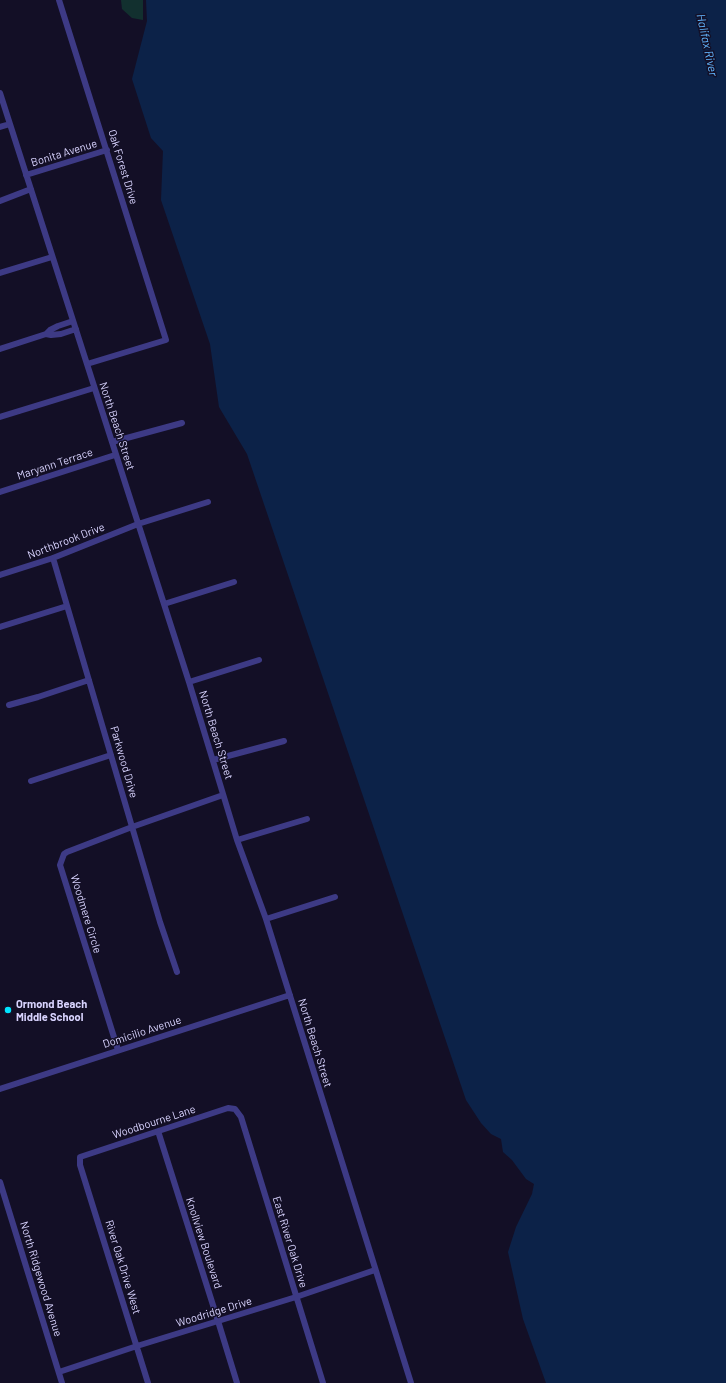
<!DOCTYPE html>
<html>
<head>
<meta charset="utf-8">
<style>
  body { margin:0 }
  canvas { display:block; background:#130f26 }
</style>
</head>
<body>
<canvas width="726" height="1383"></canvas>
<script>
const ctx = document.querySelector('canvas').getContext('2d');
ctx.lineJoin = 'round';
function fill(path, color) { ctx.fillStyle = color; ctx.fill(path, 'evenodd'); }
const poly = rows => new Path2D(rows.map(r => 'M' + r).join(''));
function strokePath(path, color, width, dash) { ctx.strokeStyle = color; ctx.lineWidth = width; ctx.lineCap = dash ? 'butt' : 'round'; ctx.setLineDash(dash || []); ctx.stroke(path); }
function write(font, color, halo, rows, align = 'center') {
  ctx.font = font + ' Barlow,sans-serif'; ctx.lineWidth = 3; ctx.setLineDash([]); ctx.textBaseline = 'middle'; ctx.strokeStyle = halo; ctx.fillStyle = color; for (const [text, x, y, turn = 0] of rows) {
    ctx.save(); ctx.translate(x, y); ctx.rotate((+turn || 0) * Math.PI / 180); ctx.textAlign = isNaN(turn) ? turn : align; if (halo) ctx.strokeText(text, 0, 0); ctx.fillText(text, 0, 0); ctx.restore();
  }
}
fill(poly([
  [121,0,143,0,143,20,132,18,122,9]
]), '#12302f');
fill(poly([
  [146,0,726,0,726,1383,546,1383,523,1319,508,1252,516,1227,532,1194,534,1184,526,1179,512,1160,503,1152,501,1139,491,1134,481,1123,466,1100,247,454,219,407,210,344,161,200,163,151,151,138,132,79,147,21]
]), '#0c2248');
strokePath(poly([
  [59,0,166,340,87,364],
  [0,93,189,682,237,840,266,919,411,1383],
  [0,127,10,124],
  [26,175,107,150],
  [0,201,31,189],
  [0,273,52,257],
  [73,321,58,326,50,330,46,334,51,335,61,334,76,329],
  [0,349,46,334],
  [0,417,94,388],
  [112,442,182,423],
  [0,492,115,455],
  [53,558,160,922,177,972],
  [0,575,53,558,138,524,208,502],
  [164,604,234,582],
  [0,627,67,606],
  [189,682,259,660],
  [9,705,38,697,89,680],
  [213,760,284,741],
  [31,781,111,755],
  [237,840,307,819],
  [266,919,335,897],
  [118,1050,60,865,64,854,67,852,132,827,223,795],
  [0,1089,290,995],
  [158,1131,218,1321,237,1383],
  [0,1182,62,1383],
  [59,1372,137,1346,296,1297,375,1270],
  [148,1383,80,1165,80,1157,228,1108,235,1109,241,1117,323,1383]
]), '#3d3a85', 6);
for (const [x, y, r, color] of [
  [8,1010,4,"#00e5ff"]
]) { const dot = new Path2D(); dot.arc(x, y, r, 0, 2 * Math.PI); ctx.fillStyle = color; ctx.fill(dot); strokePath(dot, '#130f26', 1.5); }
write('11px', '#d9d4ff', '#130f26', [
  ["Bonita Avenue",64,153,-17],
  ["Oak Forest Drive",123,167,73],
  ["North Beach Street",117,426,72],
  ["Maryann Terrace",55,464,-18],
  ["Northbrook Drive",66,541,-21],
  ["North Beach Street",216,735,73],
  ["Parkwood Drive",124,762,74],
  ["Woodmere Circle",86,914,73],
  ["Domicilio Avenue",142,1032,-18],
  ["North Beach Street",315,1043,73],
  ["Woodbourne Lane",154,1122,-18],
  ["East River Oak Drive",290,1242,73],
  ["Knollview Boulevard",204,1243,72],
  ["River Oak Drive West",123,1267,73],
  ["North Ridgewood Avenue",41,1279,73],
  ["Woodridge Drive",214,1312,-17]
]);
write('bold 11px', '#d9d4ff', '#130f26', [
  ["Ormond Beach",16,1004],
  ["Middle School",16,1017]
], 'left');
write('italic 12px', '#62b6ff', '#130f26', [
  ["Halifax River",707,45,78]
]);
</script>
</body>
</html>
